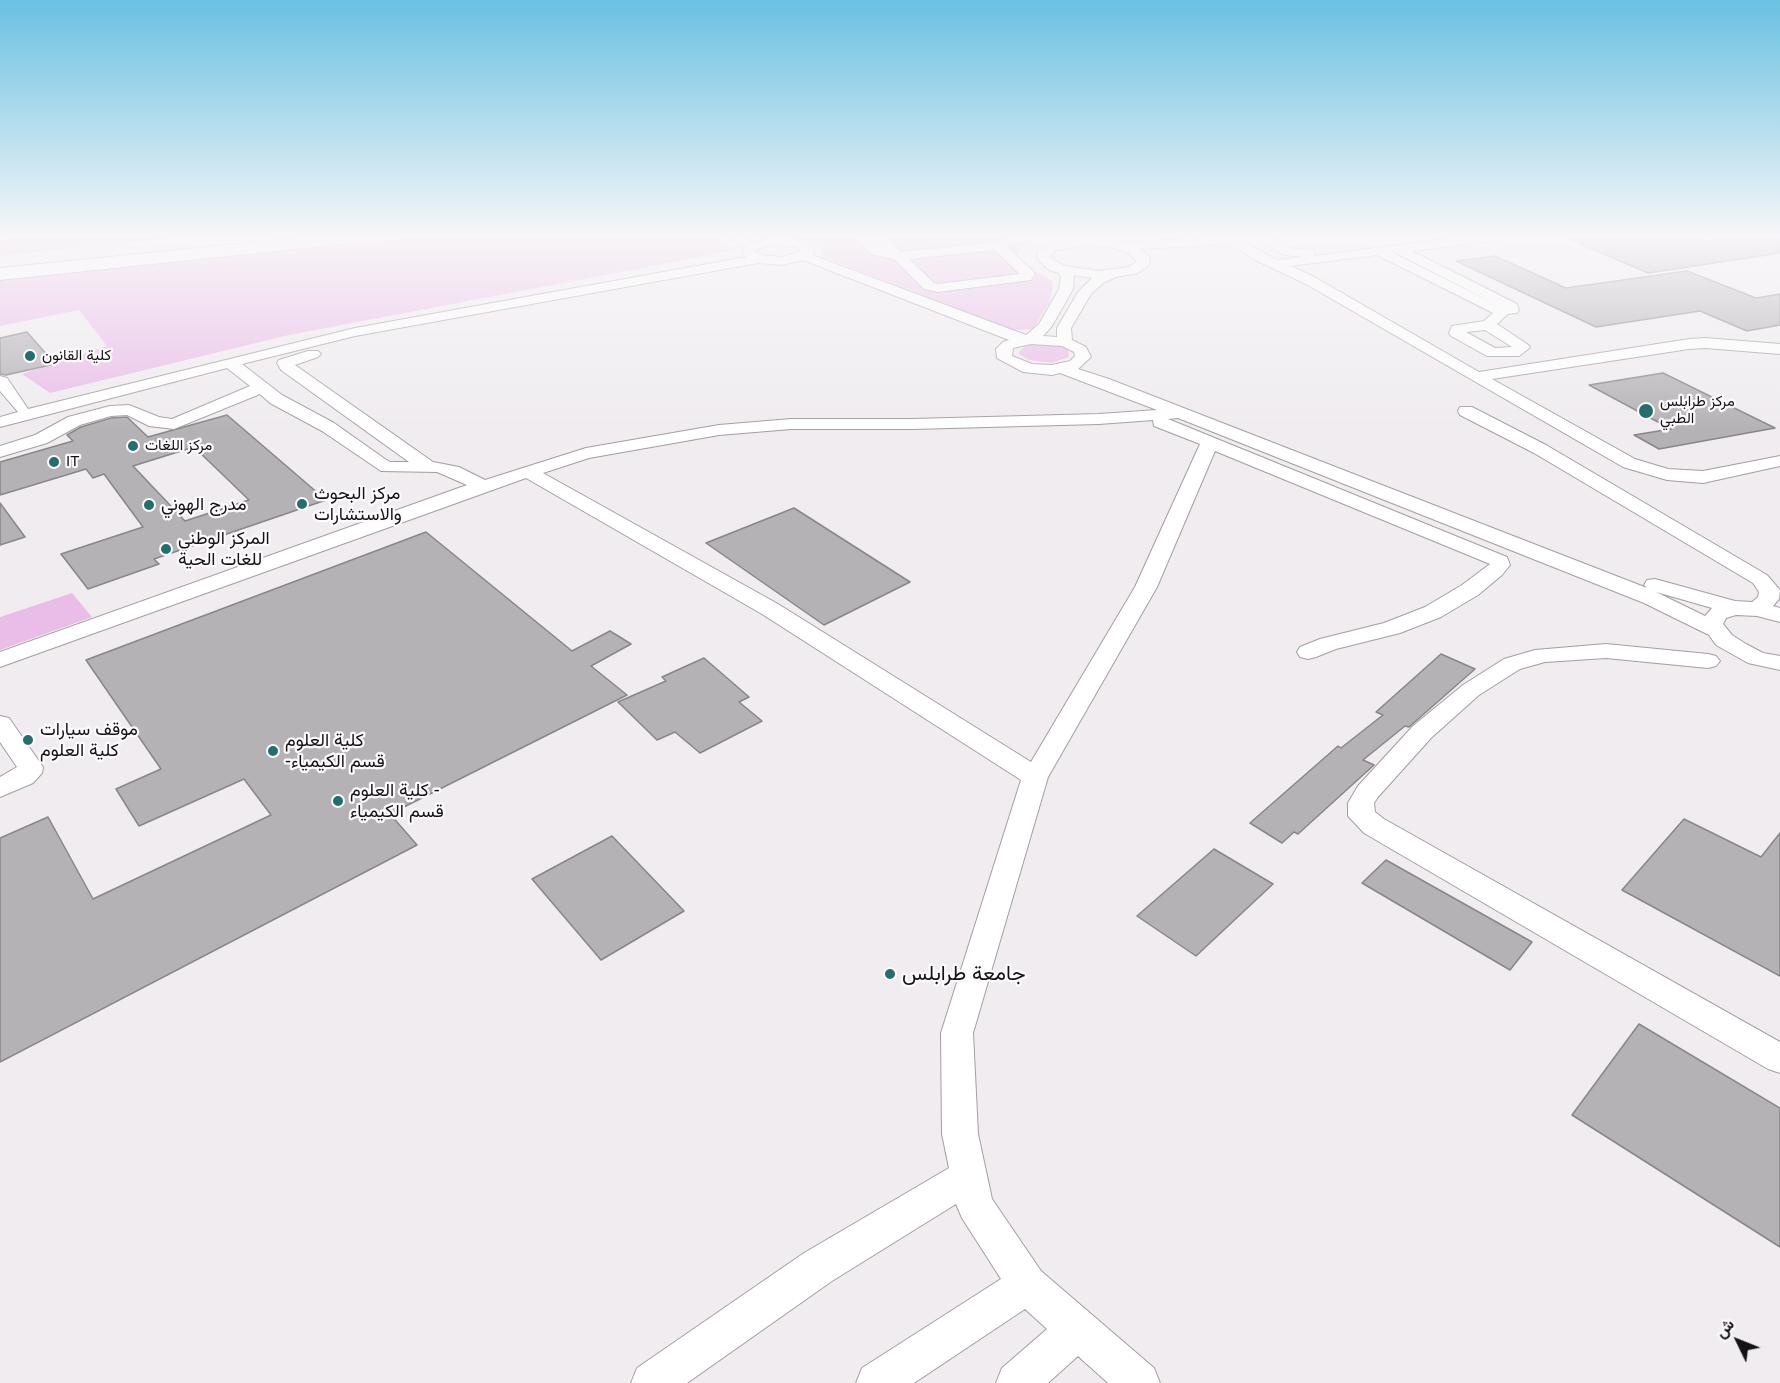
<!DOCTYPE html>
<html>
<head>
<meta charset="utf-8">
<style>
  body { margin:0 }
  #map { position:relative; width:1780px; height:1383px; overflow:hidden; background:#f0ecf0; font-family:Arial,Vazirmatn,sans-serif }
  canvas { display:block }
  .north { position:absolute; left:1708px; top:1311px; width:60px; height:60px; -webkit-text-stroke:4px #fdfafd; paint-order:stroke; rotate:313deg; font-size:16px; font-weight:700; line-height:24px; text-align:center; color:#141314 }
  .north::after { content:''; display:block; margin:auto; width:21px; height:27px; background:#141314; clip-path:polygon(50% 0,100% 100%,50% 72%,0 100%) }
</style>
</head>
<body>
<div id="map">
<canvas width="1780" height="1383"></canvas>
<div class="north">ش</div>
</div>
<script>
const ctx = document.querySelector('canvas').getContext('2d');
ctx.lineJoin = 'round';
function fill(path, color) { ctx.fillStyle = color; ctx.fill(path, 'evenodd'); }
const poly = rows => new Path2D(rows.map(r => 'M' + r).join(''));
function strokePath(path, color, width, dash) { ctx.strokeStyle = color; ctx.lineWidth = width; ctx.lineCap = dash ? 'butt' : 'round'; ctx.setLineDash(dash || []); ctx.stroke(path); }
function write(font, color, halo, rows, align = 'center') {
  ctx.font = font + ' Arial,Vazirmatn,sans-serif'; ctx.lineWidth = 4.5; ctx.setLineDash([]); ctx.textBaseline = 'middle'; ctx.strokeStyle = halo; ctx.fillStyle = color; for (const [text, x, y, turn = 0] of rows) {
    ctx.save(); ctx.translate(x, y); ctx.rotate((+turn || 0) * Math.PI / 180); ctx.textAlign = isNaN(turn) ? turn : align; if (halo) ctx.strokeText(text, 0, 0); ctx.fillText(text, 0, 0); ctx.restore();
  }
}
fill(poly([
  [0,236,193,236,0,256],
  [429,236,715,236,737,250,289,335,50,393,22,374,107,346,79,310,0,326,0,281],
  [783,236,1041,236,1021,247,1018,255,1020,262,1053,282,1052,292,1049,303,1033,329,1014,330,823,257,823,247,817,243],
  [1031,344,1064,347,1068,350,1069,357,1052,363,1029,360,1020,355,1019,352,1025,346],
  [72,593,92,617,0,650,0,617]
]), '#e9bde8');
const building = poly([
  [1562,236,1695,236,1708,241,1742,236,1780,236,1780,253,1648,273,1562,236],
  [1495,256,1566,288,1687,271,1756,298,1780,294,1780,325,1747,331,1700,311,1596,327,1456,261,1495,256],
  [27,332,55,364,6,375,0,374,0,338,27,332],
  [1663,373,1775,428,1659,449,1634,435,1671,429,1589,385,1663,373],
  [227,415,326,500,154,559,159,564,88,589,61,554,143,527,104,474,93,478,86,469,0,495,0,462,73,441,67,435,81,427,111,418,127,417,148,437,227,415],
  [194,447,249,500,185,521,133,466,194,447],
  [0,503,25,537,0,545,0,503],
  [794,508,910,582,824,625,706,543,794,508],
  [426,532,572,651,610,631,631,644,591,666,627,695,390,814,417,845,0,1062,0,838,48,817,93,899,271,815,244,779,139,826,116,789,161,769,86,660,426,532],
  [1441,654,1475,669,1409,727,1405,726,1363,760,1374,765,1298,834,1294,832,1282,843,1250,823,1338,746,1341,748,1383,715,1376,712,1441,654],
  [704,658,749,697,739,702,762,721,700,753,675,732,657,740,618,702,666,681,662,677,704,658],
  [1684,819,1761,857,1780,833,1780,976,1622,890,1684,819],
  [612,836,684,911,601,960,532,879,612,836],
  [1214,849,1273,884,1196,956,1137,916,1214,849],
  [1386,860,1532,942,1510,970,1362,883,1386,860],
  [1639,1024,1780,1108,1780,1247,1572,1115,1639,1024]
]);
fill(building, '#b5b2b5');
strokePath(building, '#898689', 1.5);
const minor = poly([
  [0,236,15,236,0,241,0,236],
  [255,236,267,236,264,243,260,244,256,243,255,236],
  [724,236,742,236,754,242,774,237,803,240,815,251,812,255,1026,335,1039,324,1059,289,1061,277,1059,273,1049,270,1037,258,1038,251,1052,243,1084,237,1121,242,1246,236,1247,239,1244,242,1277,260,1305,257,1284,255,1257,240,1255,236,1269,236,1292,248,1314,250,1315,253,1314,256,1466,236,1506,236,1500,240,1412,251,1517,304,1519,310,1517,313,1508,314,1497,324,1527,344,1530,347,1527,350,1519,356,1487,356,1451,336,1449,333,1452,326,1484,321,1493,313,1377,255,1291,266,1316,278,1479,372,1689,339,1705,338,1780,344,1780,354,1705,348,1689,349,1492,379,1635,459,1668,469,1703,471,1780,456,1780,466,1703,483,1667,480,1623,467,1306,284,1255,260,1230,244,1140,249,1150,257,1149,265,1138,273,1116,277,1103,283,1091,294,1071,328,1072,340,1086,347,1091,357,1078,369,1109,379,1647,588,1644,585,1647,580,1655,579,1735,601,1752,602,1758,597,1759,592,1753,583,1534,453,1460,415,1458,411,1460,407,1472,407,1546,445,1767,575,1780,590,1779,599,1773,606,1780,608,1780,622,1757,616,1736,615,1726,618,1723,624,1732,635,1746,644,1763,653,1780,656,1780,670,1748,663,1716,645,1709,635,1644,603,1178,418,1168,419,1507,557,1510,565,1502,575,1478,595,1441,617,1400,633,1336,649,1316,657,1308,659,1300,657,1297,652,1300,647,1320,639,1384,623,1425,607,1462,585,1490,564,1215,451,1157,587,1048,777,973,1033,978,1134,992,1199,1041,1271,1154,1368,1160,1383,1108,1383,1078,1356,1048,1383,996,1383,1002,1368,1047,1329,1025,1309,914,1383,856,1383,862,1368,1001,1279,962,1218,956,1204,832,1281,687,1383,631,1383,637,1368,804,1253,949,1168,942,1134,941,1033,1021,780,762,614,526,478,0,667,0,652,467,485,437,472,381,471,322,431,270,403,260,394,174,429,149,426,127,415,111,416,80,425,47,443,0,457,0,446,35,435,68,417,110,406,129,405,159,417,172,419,250,386,227,368,0,427,0,417,18,412,0,391,0,376,7,378,28,409,355,328,746,257,742,253,746,247,724,236],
  [774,245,796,247,801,251,782,257,761,255,755,252,757,249,774,245],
  [1084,245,1109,247,1127,252,1137,261,1129,267,1099,271,1065,266,1049,257,1056,250,1084,245],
  [1393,253,1396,253,1497,305,1393,253],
  [803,260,1009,340,1003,342,996,349,997,358,1023,372,1052,375,1060,373,1157,410,1099,414,913,419,791,419,719,425,586,448,485,480,459,467,433,462,295,365,318,357,321,354,318,351,308,351,279,360,277,363,281,370,409,462,390,462,385,459,334,423,282,395,242,364,355,336,758,263,782,265,803,260],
  [1074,275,1092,278,1078,292,1057,328,1057,337,1043,336,1052,326,1073,289,1074,275],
  [1485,330,1512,347,1495,348,1466,332,1485,330],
  [1031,344,1062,346,1074,352,1075,356,1070,361,1052,365,1032,364,1012,356,1013,348,1031,344],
  [1153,420,1154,426,1200,444,1135,587,1031,762,778,604,543,473,589,458,719,435,791,429,913,429,1099,424,1153,420],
  [1656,592,1712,608,1705,616,1656,592],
  [855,236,869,236,884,249,872,236,886,236,901,252,997,242,1018,236,1039,236,1007,247,1033,271,1035,274,1031,280,938,292,924,289,894,259,871,254,855,236],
  [995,250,1020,274,938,284,934,283,909,259,995,250],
  [1606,644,1708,654,1716,656,1720,661,1716,666,1708,668,1606,658,1545,662,1520,669,1479,695,1431,738,1378,797,1374,803,1375,812,1384,819,1780,1042,1780,1073,1768,1069,1364,833,1348,816,1348,803,1358,786,1413,726,1463,685,1504,659,1535,650,1606,644],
  [0,716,9,718,43,767,42,773,33,783,0,797,0,777,17,767,0,742,0,716]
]);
const highway = poly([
  [316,236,379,236,371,241,0,280,0,268,316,236],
  [1058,236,1077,236,1066,248,1060,249,1054,248,1051,244,1058,236],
  [1090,236,1111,236,1119,243,1116,247,1110,248,1090,236]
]);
strokePath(minor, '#a29ea1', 2);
strokePath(highway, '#a29ea1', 2);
fill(minor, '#fff');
fill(highway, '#fff');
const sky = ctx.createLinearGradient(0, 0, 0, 430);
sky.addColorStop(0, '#69c1e1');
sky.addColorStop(0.55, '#f8f6f8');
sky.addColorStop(1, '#f8f6f800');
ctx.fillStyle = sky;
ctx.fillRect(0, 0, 1780, 430);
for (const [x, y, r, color] of [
  [30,356,6,"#236e6f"],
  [1646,411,8,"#236e6f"],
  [133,446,6,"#236e6f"],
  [54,462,6,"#236e6f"],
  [302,504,6,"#236e6f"],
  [149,505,6,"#236e6f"],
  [166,549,6,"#236e6f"],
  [28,740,6,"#236e6f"],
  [273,751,6,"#236e6f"],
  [338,801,6,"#236e6f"],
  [890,974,6,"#236e6f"]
]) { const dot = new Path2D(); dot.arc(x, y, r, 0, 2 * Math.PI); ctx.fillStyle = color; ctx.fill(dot); strokePath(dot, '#fdfafd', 2); }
write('15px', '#141314', '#fdfafd', [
  ["كلية القانون",42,356],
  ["مركز طرابلس",1660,402],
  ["الطبي",1660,419],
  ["مركز اللغات",145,446],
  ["IT",66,462]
], 'left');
write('18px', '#141314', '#fdfafd', [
  ["مركز البحوث",314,494],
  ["والاستشارات",314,515],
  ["مدرج الهوني",161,505],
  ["المركز الوطني",178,539],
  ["للغات الحية",178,560],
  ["موقف سيارات",40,730],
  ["كلية العلوم",40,751],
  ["كلية العلوم",285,741],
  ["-قسم الكيمياء",285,762],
  ["كلية العلوم -",350,791],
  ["قسم الكيمياء",350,812]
], 'left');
write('21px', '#141314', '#fdfafd', [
  ["جامعة طرابلس",902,974]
], 'left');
</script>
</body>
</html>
